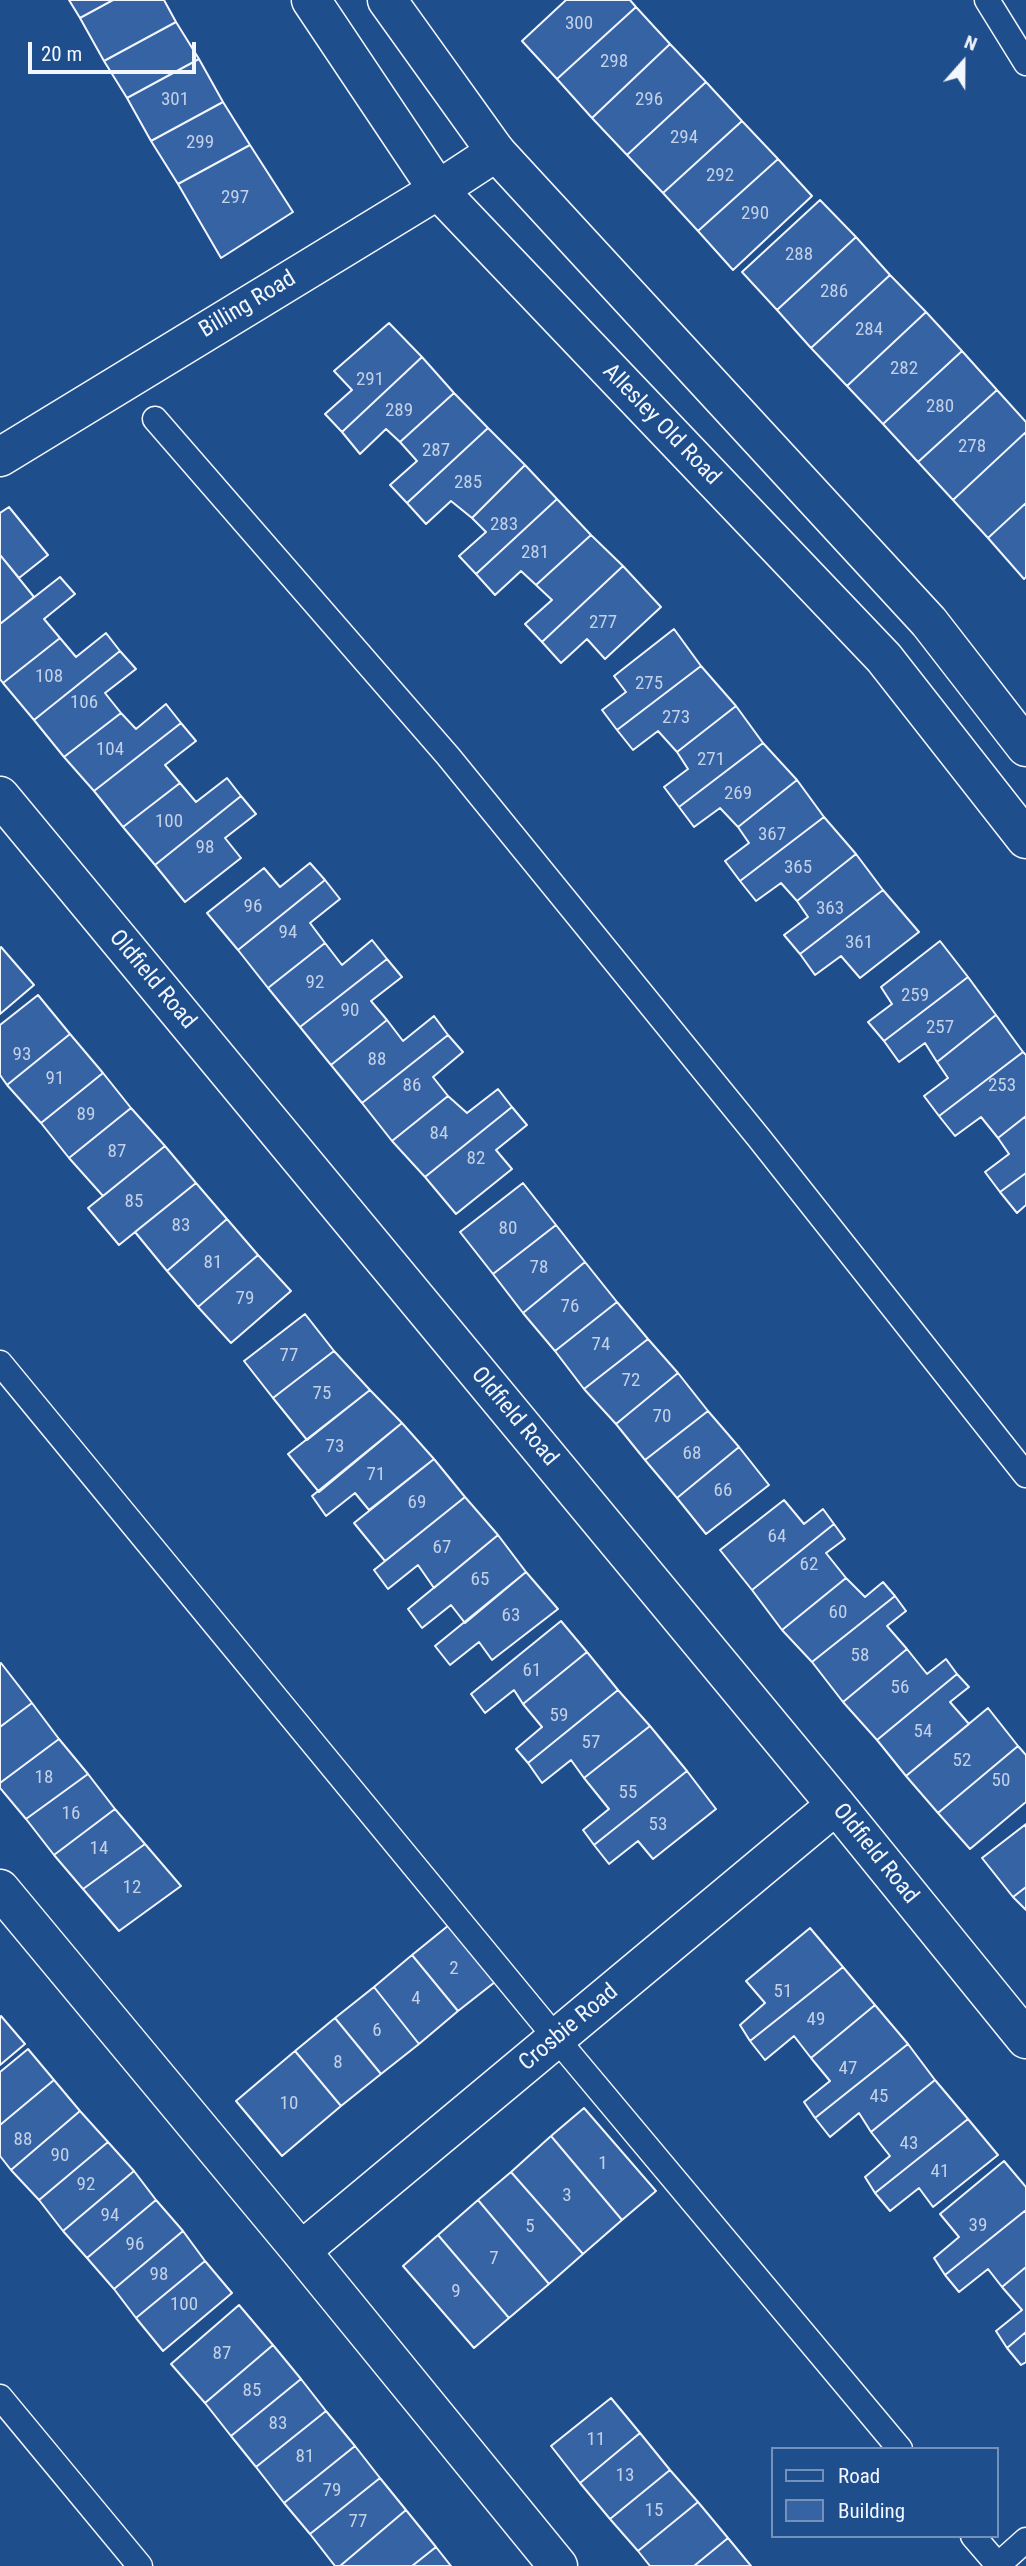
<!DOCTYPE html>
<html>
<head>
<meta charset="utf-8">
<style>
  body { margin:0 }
  #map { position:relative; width:1026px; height:2566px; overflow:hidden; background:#1f4e8c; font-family:"Roboto Condensed",sans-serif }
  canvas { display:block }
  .legend { position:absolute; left:771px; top:2447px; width:228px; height:91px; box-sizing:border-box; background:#1f4e8c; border:2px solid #7391ba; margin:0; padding:9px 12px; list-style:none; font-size:21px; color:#f2f6ff }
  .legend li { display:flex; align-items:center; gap:14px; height:35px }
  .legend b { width:35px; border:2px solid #7391ba }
  .north { position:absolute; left:928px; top:28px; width:70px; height:70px; -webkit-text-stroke:5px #1f4e8c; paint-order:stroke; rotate:21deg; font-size:19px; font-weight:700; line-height:28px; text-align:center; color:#f2f6ff }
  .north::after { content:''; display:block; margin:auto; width:24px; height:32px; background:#f2f6ff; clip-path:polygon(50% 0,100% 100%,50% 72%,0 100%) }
  .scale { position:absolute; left:28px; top:42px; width:168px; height:32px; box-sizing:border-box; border:4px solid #f2f6ff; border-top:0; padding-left:9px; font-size:21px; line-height:24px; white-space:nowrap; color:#f2f6ff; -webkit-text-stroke:5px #1f4e8c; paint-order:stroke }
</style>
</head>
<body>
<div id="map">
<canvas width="1026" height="2566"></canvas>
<ul class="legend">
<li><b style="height:9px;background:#1f4e8c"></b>Road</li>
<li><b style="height:19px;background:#3563a3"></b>Building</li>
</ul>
<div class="north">N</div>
<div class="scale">20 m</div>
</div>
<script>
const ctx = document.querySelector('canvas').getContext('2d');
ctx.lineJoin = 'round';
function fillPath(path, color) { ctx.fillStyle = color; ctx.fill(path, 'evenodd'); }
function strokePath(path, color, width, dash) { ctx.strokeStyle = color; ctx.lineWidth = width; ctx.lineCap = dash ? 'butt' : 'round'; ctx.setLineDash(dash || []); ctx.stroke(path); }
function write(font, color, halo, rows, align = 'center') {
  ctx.font = font + ' "Roboto Condensed",sans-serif'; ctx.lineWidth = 5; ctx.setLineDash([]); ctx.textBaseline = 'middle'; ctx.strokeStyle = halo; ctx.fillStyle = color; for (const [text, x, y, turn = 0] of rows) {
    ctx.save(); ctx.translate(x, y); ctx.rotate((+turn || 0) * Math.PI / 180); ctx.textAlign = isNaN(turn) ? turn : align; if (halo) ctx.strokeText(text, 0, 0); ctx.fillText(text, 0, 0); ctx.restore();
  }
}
const building = new Path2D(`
  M69,0H113L80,18Z
  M113,0H164L176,22L104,61L80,18Z
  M566,0H630L636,7L557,79L522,41Z
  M636,7L670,44L592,118L557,79Z
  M176,22L199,59L127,98L104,61Z
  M670,44L706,82L627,155L592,118Z
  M199,59L223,102L151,141L127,98Z
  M706,82L742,121L663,193L627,155Z
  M223,102L250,145L178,184L151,141Z
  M742,121L778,159L698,231L663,193Z
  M250,145L293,212L221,258L178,184Z
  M778,159L812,196L733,270L698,231Z
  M820,200L856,237L777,310L742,272Z
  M856,237L890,275L811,348L777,310Z
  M890,275L926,312L847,386L811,348Z
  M926,312L962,351L883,424L847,386Z
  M389,323L422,357L342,432L325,414L352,390L334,371Z
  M962,351L997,390L918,462L883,424Z
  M422,357L454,393L400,442L386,429L360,454L342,432Z
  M997,390L1026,422V432L953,500L918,462Z
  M454,393L488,428L407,503L390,485L417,461L400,442Z
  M488,428L525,465L472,518L451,501L426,524L407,503Z
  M1026,432V503L988,538L953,500Z
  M525,465L557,499L476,574L459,556L486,532L472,518Z
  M557,499L591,535L536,585L521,571L495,595L476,574Z
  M1026,503V577L1024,579L988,538Z
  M9,507L48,555L19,578L0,555V513Z
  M591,535L623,566L542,642L525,624L552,600L536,585Z
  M0,555L34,597L0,624Z
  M623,566L661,607L605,659L587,639L561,663L542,642Z
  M60,577L75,594L44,619L60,638L3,683L0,679V624Z
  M674,629L701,666L617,730L602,710L626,692L614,676Z
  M106,633L120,651L34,720L3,683L60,638L76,657Z
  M120,651L136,669L105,693L121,713L64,757L34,720Z
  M701,666L736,706L677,752L658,731L633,750L617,730Z
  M166,704L181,723L94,791L64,757L121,713L136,729Z
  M736,706L763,743L679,807L664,787L688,769L677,752Z
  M181,723L196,741L165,765L180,783L123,827L94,791Z
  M763,743L797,780L738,827L720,808L694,827L679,807Z
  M227,778L241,796L155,865L123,827L180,783L196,802Z
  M797,780L824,817L740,881L725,861L749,843L738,827Z
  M241,796L256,814L225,838L241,858L185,902L155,865Z
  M824,817L856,854L797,901L781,883L756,901L740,881Z
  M856,854L883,890L800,954L784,935L808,917L797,901Z
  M310,863L325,880L238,950L207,913L264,868L280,887Z
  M325,880L340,899L310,923L325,943L268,988L238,950Z
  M883,890L919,932L860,978L841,956L815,975L800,954Z
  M372,940L387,959L300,1027L268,988L325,943L342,965Z
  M940,941L968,977L884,1041L868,1022L892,1004L881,987Z
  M1,947L34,985L0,1014V948Z
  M387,959L402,977L371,1001L387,1020L331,1065L300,1027Z
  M968,977L996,1015L937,1062L925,1043L899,1062L884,1041Z
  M38,995L70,1034L7,1085L0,1075V1025Z
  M996,1015L1023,1052L939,1116L924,1096L948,1078L937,1062Z
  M434,1016L448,1035L362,1103L331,1065L387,1020L403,1041Z
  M70,1034L103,1073L41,1123L7,1085Z
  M448,1035L463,1052L433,1077L448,1096L392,1141L362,1103Z
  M1023,1052L1026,1055V1116L998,1138L981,1117L955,1136L939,1116Z
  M103,1073L131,1108L69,1158L41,1123Z
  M498,1089L512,1107L425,1177L392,1141L448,1096L467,1113Z
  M512,1107L527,1125L496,1150L512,1169L456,1214L425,1177Z
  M131,1108L165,1146L103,1196L69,1158Z
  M1026,1116V1173L1000,1192L985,1172L1009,1154L998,1138Z
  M165,1146L196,1183L119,1245L88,1208Z
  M1026,1173V1205L1017,1213L1000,1192Z
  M196,1183L227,1219L167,1271L135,1232Z
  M523,1183L556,1225L493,1274L460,1232Z
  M227,1219L258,1255L198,1307L167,1271Z
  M556,1225L585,1262L523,1313L493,1274Z
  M258,1255L291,1291L231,1343L198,1307Z
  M585,1262L617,1302L555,1351L523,1313Z
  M617,1302L648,1339L584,1389L555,1351Z
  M305,1314L334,1351L273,1398L244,1361Z
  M648,1339L678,1373L616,1424L584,1389Z
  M334,1351L370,1390L307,1440L273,1398Z
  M678,1373L708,1411L645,1460L616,1424Z
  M370,1390L402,1423L319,1492L288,1454Z
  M708,1411L739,1447L677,1498L645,1460Z
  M402,1423L434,1459L369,1510L355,1493L326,1516L312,1496Z
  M739,1447L769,1485L706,1534L677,1498Z
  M434,1459L465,1497L385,1561L354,1523Z
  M465,1497L498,1535L434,1588L418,1565L388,1589L374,1570Z
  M784,1500L804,1524L823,1509L834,1524L752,1590L720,1550Z
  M834,1524L845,1539L826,1553L846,1578L782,1630L752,1590Z
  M498,1535L526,1572L465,1623L451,1605L422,1628L408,1609Z
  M526,1572L558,1609L492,1660L479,1642L450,1665L435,1646Z
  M846,1578L865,1597L883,1582L895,1596L812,1662L782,1630Z
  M895,1596L906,1611L887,1626L907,1649L843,1702L812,1662Z
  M561,1621L587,1652L523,1704L514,1690L485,1713L471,1694Z
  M907,1649L927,1674L946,1659L957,1674L877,1740L843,1702Z
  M587,1652L618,1690L528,1763L516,1749L542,1727L523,1704Z
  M1,1663L32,1703L0,1727V1664Z
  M957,1674L969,1687L950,1702L969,1724L906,1776L877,1740Z
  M618,1690L650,1726L584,1778L571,1760L542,1783L528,1763Z
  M32,1703L59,1739L0,1783V1727Z
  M988,1708L1018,1746L938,1813L906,1776Z
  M650,1726L687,1771L594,1845L583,1830L609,1809L584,1778Z
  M59,1739L88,1774L26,1819L0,1788V1783Z
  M1018,1746L1026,1755V1802L970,1849L938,1813Z
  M687,1771L716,1809L653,1859L638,1841L609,1864L594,1845Z
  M88,1774L115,1809L54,1855L26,1819Z
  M115,1809L145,1844L83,1889L54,1855Z
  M1026,1824V1887L1013,1897L982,1858Z
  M145,1844L181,1886L119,1931L83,1889Z
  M1026,1887V1910L1013,1897Z
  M449,1925L495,1982L458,2011L412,1955Z
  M810,1928L843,1967L750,2041L740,2025L765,2003L746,1981Z
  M412,1955L458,2011L419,2044L374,1987Z
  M843,1967L875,2005L811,2058L794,2036L765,2060L750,2041Z
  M374,1987L419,2044L381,2074L335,2018Z
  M875,2005L908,2044L815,2118L804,2102L830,2081L811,2058Z
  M1,2016L25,2044L0,2065V2017Z
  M335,2018L381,2074L341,2106L295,2051Z
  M908,2044L935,2080L871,2132L859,2113L830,2137L815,2118Z
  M28,2049L54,2080L0,2125V2072Z
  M295,2051L341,2106L282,2156L236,2101Z
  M54,2080L80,2111L11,2170L0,2156V2125Z
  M935,2080L968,2119L875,2193L865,2177L890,2156L871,2132Z
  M584,2108L656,2191L622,2220L551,2136Z
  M80,2111L108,2142L39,2200L11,2170Z
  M968,2119L998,2155L933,2207L919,2188L890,2211L875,2193Z
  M551,2136L622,2220L583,2254L511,2172Z
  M108,2142L134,2171L63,2231L39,2200Z
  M1004,2161L1026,2187V2210L945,2275L934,2258L959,2237L940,2214Z
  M134,2171L156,2200L87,2258L63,2231Z
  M511,2172L583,2254L549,2284L478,2200Z
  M156,2200L183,2231L114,2289L87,2258Z
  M478,2200L549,2284L509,2318L438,2235Z
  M1026,2210V2267L1002,2287L988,2269L959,2292L945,2275Z
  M183,2231L205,2261L136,2318L114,2289Z
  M438,2235L509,2318L474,2348L403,2266Z
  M205,2261L232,2293L163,2351L136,2318Z
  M1026,2267V2332L1007,2348L996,2331L1022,2310L1002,2287Z
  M239,2305L273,2345L205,2403L171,2364Z
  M1026,2332V2362L1021,2365L1007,2348Z
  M273,2345L301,2379L231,2436L205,2403Z
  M301,2379L326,2411L256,2467L231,2436Z
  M611,2398L640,2433L580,2483L551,2446Z
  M326,2411L355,2446L284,2503L256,2467Z
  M640,2433L670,2470L610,2519L580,2483Z
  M355,2446L380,2478L310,2534L284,2503Z
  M670,2470L698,2502L638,2551L610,2519Z
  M380,2478L406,2510L340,2566H335L310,2534Z
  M698,2502L728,2538L694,2566H650L638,2551Z
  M406,2510L436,2547L412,2566H340Z
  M728,2538L751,2566H694Z
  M436,2547L451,2566H412Z`);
fillPath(building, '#3563a3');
strokePath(building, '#f2f6ff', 2);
const service = new Path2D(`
  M987,0L1026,63
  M155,419L448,756L759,1138L1026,1475
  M0,1363L556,2038L900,2449
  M0,2397L140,2566
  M973,2536L998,2565L1026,2540`);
const minor = new Path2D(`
  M0,457L438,190L496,152
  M0,796L836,1805L1026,2039
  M0,1889L301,2251L558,2566
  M301,2251L836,1805`);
const secondary = new Path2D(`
  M311,0L438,190L884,658L1026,839
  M387,0L496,152L929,622L1026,747`);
strokePath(service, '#f2f6ff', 27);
strokePath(minor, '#f2f6ff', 41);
strokePath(secondary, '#f2f6ff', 41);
strokePath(service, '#1f4e8c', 24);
strokePath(minor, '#1f4e8c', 38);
strokePath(secondary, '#1f4e8c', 38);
write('19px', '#c3d1e8', null, [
  ["300",579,24],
  ["298",614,62],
  ["301",175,100],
  ["296",649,100],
  ["294",684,138],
  ["299",200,143],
  ["292",720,176],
  ["297",235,198],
  ["290",755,214],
  ["288",799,255],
  ["286",834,292],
  ["284",869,330],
  ["282",904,369],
  ["291",370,380],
  ["280",940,407],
  ["289",399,411],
  ["278",972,447],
  ["287",436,451],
  ["285",468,483],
  ["283",504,525],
  ["281",535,553],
  ["277",603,623],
  ["108",49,677],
  ["275",649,684],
  ["106",84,703],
  ["273",676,718],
  ["104",110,750],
  ["271",711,760],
  ["269",738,794],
  ["100",169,822],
  ["367",772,835],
  ["98",205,848],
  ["365",798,868],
  ["96",253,907],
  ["363",830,909],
  ["94",288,933],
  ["361",859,943],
  ["92",315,983],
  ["259",915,996],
  ["90",350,1011],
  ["257",940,1028],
  ["93",22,1055],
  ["88",377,1060],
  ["91",55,1079],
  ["86",412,1086],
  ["253",1002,1086],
  ["89",86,1115],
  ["84",439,1134],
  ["87",117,1152],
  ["82",476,1159],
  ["85",134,1202],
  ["83",181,1226],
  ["80",508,1229],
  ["81",213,1263],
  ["78",539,1268],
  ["79",245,1299],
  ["76",570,1307],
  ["74",601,1345],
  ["77",289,1356],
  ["72",631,1381],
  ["75",322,1394],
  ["70",662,1417],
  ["73",335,1447],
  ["68",692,1454],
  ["71",376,1475],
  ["66",723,1491],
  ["69",417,1503],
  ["64",777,1537],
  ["67",442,1548],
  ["62",809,1565],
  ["65",480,1580],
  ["60",838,1613],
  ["63",511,1616],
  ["58",860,1656],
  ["61",532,1671],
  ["56",900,1688],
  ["59",559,1716],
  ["54",923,1732],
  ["57",591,1743],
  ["52",962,1761],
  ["18",44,1778],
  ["50",1001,1781],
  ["55",628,1793],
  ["16",71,1814],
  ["53",658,1825],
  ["14",99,1849],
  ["12",132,1888],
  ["2",454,1969],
  ["51",783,1992],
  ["4",416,1999],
  ["49",816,2020],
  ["6",377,2031],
  ["8",338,2063],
  ["47",848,2069],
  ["45",879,2097],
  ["10",289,2104],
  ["88",23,2140],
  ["43",909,2144],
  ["90",60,2156],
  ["1",603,2164],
  ["41",940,2172],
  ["92",86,2185],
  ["3",567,2196],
  ["94",110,2216],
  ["39",978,2226],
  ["5",530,2227],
  ["96",135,2245],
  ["7",494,2259],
  ["98",159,2275],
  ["9",456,2292],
  ["100",184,2305],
  ["87",222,2354],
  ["85",252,2391],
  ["83",278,2424],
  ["11",596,2440],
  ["81",305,2457],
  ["13",625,2476],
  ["79",332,2491],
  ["15",654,2511],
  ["77",358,2522]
]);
write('23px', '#f2f6ff', '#1f4e8c', [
  ["Billing Road",248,305,-31],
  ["Allesley Old Road",661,425,46],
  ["Oldfield Road",152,980,50],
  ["Oldfield Road",514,1417,50],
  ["Oldfield Road",875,1854,51],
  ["Crosbie Road",569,2028,-40]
]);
</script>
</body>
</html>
